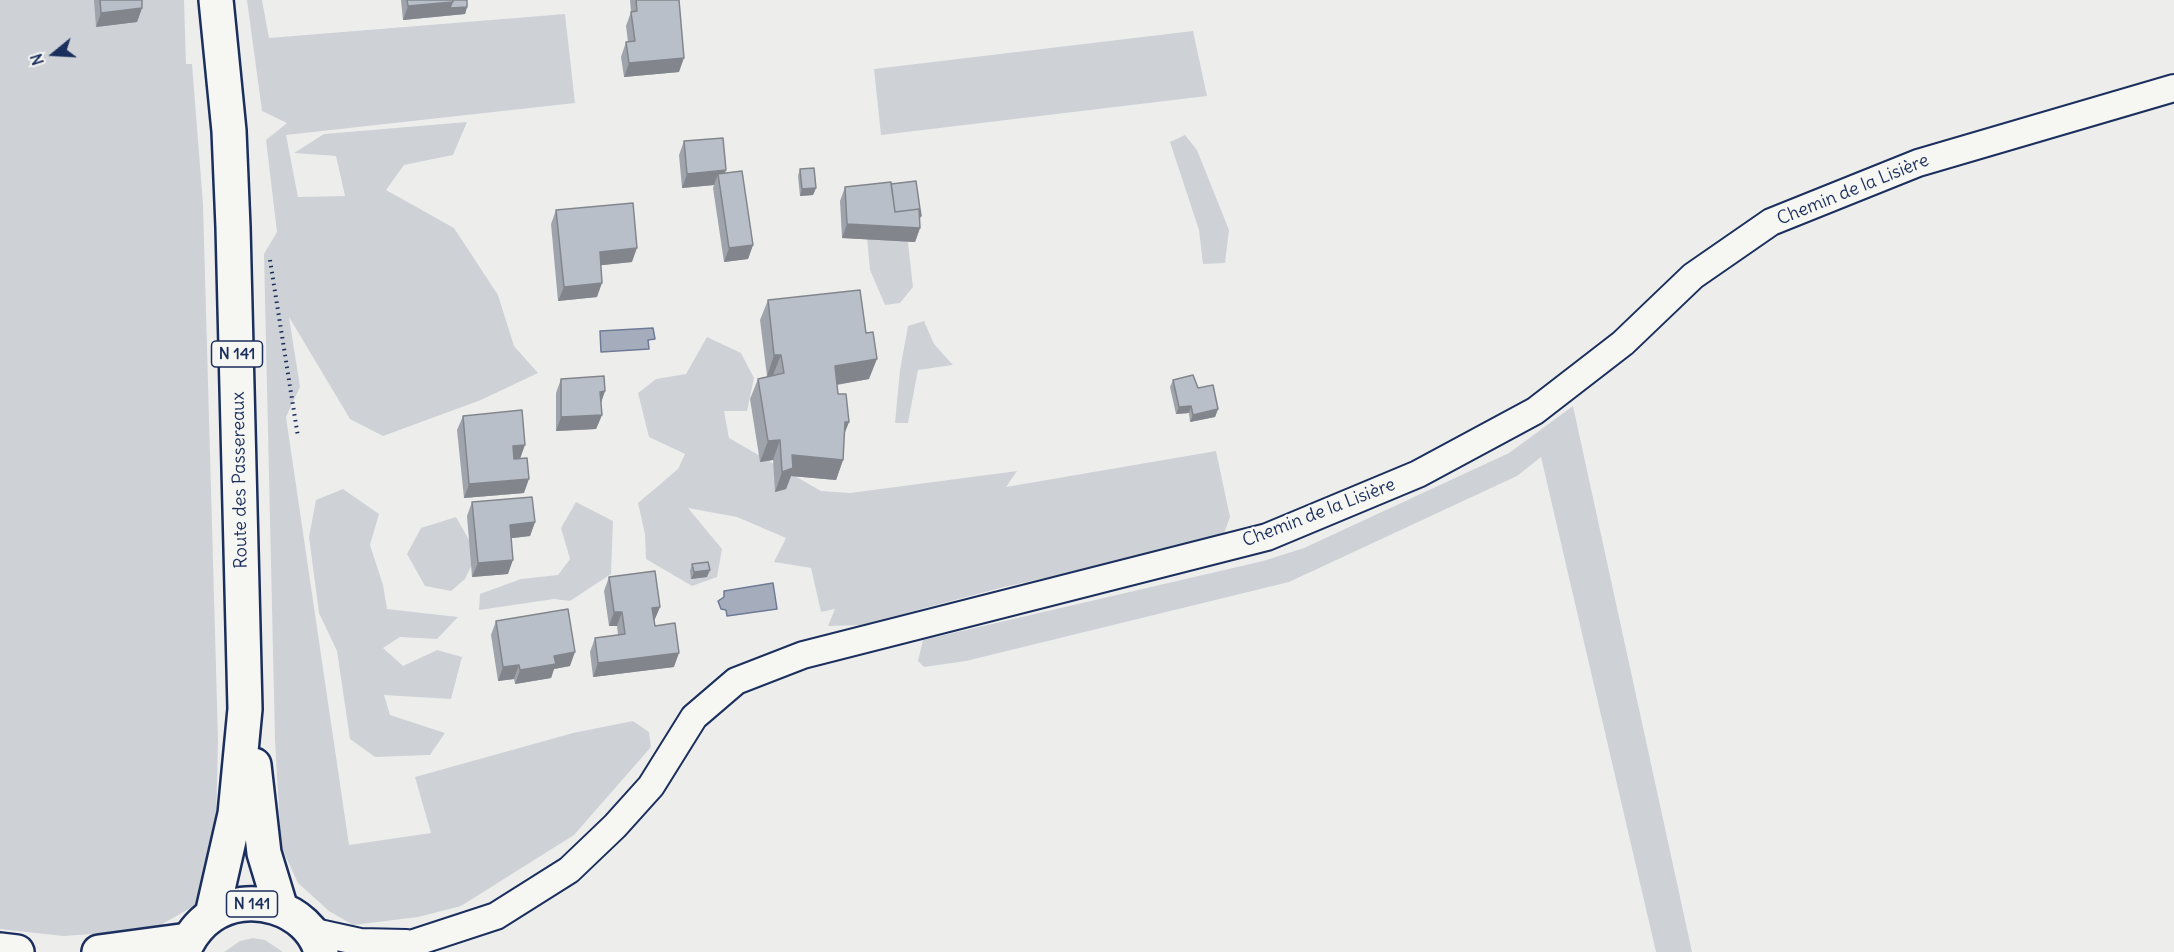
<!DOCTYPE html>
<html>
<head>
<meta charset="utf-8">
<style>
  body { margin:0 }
  #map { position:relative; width:2174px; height:952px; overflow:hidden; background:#edeeec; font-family:Delius,sans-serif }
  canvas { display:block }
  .north { position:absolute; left:24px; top:24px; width:60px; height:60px; -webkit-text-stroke:4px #f6f6f2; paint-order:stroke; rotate:252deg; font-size:16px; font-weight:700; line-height:24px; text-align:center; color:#1b2f5e }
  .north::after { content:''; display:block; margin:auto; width:21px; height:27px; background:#1b2f5e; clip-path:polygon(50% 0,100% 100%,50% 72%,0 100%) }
</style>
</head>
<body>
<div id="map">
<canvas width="2174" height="952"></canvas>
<div class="north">N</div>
</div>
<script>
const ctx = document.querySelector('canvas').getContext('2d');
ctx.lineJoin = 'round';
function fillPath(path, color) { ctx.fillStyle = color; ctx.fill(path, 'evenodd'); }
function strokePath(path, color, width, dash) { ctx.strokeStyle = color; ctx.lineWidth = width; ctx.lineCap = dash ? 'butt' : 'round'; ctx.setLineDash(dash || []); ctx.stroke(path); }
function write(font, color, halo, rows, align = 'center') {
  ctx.font = font + ' Delius,sans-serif'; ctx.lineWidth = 5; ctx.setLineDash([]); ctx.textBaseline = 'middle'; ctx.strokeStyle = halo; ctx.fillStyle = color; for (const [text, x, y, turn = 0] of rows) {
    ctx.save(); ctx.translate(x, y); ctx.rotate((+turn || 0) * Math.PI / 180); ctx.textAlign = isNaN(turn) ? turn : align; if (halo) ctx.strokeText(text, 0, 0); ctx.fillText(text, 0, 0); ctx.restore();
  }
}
fillPath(new Path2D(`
  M0,0H184L186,64H192L203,204L218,739L216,826L201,902L152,930L63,936L0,929Z
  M247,0H262L269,38L565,14L575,103L286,135L298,197L345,196L336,156L294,153L324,134L467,122L453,155L404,165L386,190L454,228L498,295L514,346L538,373L481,400L383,436L350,419L289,317L300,387L286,417L349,845L431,833L415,777L573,733L633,721L649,732L651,747L574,835L461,906L418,917L353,925L329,911L298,883L281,846L275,741L264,254L277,232L266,140L287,123L262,111Z
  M1193,31L1207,96L881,135L874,69Z
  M1185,135L1197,150L1229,230L1225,263L1203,264L1199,230L1170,142Z
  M905,216L913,287L900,303L885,305L870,270L865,217Z
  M924,321L934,344L953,365L918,370L908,423H895L900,370L908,326Z
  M707,337L741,353L754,378L747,411H724L729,438L821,491L850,493L1017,471L1006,487L1216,451L1230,517L1222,539L1004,587L861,625L828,626L835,609L821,612L811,568L774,562L786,538L737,517L688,508L722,549L717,577L692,586L646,559L645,534L638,503L678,469L685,454L649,437L638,393L656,379L686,374Z
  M1573,406L1692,952H1656L1541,457L1517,476L1289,582L966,661L924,667L918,661L923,640L1263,561L1304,548L1509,453Z
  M343,489L379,514L370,545L383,585L387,609L458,617L437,639L400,637L383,648L403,666L437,650L462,657L451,699L384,695L390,715L445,733L430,755L375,757L350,739L337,651L319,613L309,537L316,500Z
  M576,502L613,521L611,574L570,601L554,599L479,610L480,594L521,579L558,575L570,559L561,528Z
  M456,517L477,554L465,579L451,591L425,586L407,554L421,528Z
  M253,938L265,940L283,952H224L240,941Z`), '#ced2d7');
const water = new Path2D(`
  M653,328L655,339L648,340L649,349L601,352L600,331Z
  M773,583L777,609L727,616L726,610L721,609L718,601L724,597V591Z`);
fillPath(water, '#a5acbc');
strokePath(water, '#6e7a96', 1.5);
const minor = new Path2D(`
  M310,931L360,942L406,943
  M386,952L496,916L569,870L615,826L651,786L694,717L736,681L803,655L1267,537L1418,474L1535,411L1623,343L1693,276L1771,222L1918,163L2174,88`);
const secondary = new Path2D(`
  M0,950L17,952
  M99,952L188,940`);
const primary = new Path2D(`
  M254,765L264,853L281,909
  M212,915L235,814L245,709L233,227L229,131L216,0
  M183,952C189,938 198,925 211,916C247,890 309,907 321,952`);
strokePath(minor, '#1b2f5e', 30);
strokePath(secondary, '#1b2f5e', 38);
strokePath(primary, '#1b2f5e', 38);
strokePath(new Path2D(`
  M270,260L298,437`), '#1b2f5e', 4, [1.5, 4.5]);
strokePath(minor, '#f6f6f2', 26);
strokePath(secondary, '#f6f6f2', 33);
strokePath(primary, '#f6f6f2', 33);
fillPath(new Path2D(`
  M94,0H142V8L137,22L96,27Z
  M401,0H467V7L465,14L403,20Z
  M630,0H679V72L624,77L621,57L626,42H628L626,26L631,12Z
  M684,141L726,170L725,173L753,245L748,259L724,262L713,188L714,185L682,188L679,155Z
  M800,169L816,188L813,195L800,196L798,176Z
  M891,184L920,219V228L915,242L842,238L840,201L845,187Z
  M556,210L632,262L601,265L597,297L558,301L551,224Z
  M768,300L869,379L837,385L838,394L849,422L844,434L843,460L836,480L791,476L786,489L775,492L773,460L760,462L750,399L758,379L773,376H767L760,320Z
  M561,379L605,391L601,403L602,415L596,429L556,431V393Z
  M1173,380L1198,388L1218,409L1215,417L1190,422L1189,413L1176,414L1170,387Z
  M463,416L520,459L524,493L464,498L457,430Z
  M472,502L535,522L530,536L511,538L508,574L472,577L467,516Z
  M692,564L707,577L691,579L690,571Z
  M609,577L660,607L654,621L655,626L674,667L593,677L590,652L595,638L618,635L617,626H609L604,591Z
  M496,621L570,666L554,669L551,678L515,684L514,679L498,681L491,635Z`), '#9fa4ac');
fillPath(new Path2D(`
  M453,2L467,7L465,14L403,20L408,6Z
  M142,8L137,22L96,27L101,13Z
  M684,58L679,72L624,77L629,63Z
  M726,170L721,184L718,174L714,185L682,188L687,174Z
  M816,188L813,195L800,196L802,189Z
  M921,216L918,223L920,228L915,242L842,238L847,224Z
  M753,245L748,259L724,262L729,248Z
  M637,248L632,262L594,266L600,252Z
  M602,283L597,297L558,301L564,287Z
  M774,355H781L773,375L767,376Z
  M877,359L869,379L828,386L835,366Z
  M605,391L600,405V392Z
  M1191,406L1189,413L1176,414L1179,407Z
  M1218,409L1215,417L1190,422L1193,415Z
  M602,415L596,429L556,431L561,417Z
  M845,422H849L841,442Z
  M780,440L773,460L760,462L768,441Z
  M525,445L520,459L508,460L513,446Z
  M792,455L843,460L836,480L791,476L786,489L775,492L782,472Z
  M529,479L524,493L464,498L469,484Z
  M535,522L530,536L505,539L510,525Z
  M513,560L508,574L472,577L478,563Z
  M710,570L707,577L691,579L694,572Z
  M660,607L654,621L652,608Z
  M614,612H622L617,626H609Z
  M575,652L570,666L554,669L551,678L515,684L520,670L554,656Z
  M679,653L674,667L593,677L598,663Z
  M519,665L514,679L498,681L503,667Z`), '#82868c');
const building = new Path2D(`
  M100,0H142V8L101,13Z
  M407,0H453V2L408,6Z
  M453,0H467V7L450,8Z
  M636,0H679L684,58L629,63L626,42L635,41L631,12L637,11Z
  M723,138L726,170L687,174L684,141Z
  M814,168L816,188L802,189L800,169Z
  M742,171L753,245L729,248L718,174Z
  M916,181L921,216H920L919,209L895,212L891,184Z
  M891,182L895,212L919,209L920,228L847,224L845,187Z
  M633,203L637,248L600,252L602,283L564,287L556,210Z
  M860,290L866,333L873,332L877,359L835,366L838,394H846L849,422H845L843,460L792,455L793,468L782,472L780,440L768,441L758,379L784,373L781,355H774L768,300Z
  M1193,375L1198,388L1213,385L1218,409L1193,415L1191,406L1179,407L1173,380Z
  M604,376L605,391L600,392L602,415L561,417V379Z
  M522,410L525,445L513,446L514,459L527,458L529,479L469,484L463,416Z
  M532,497L535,522L510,525L513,560L478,563L472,502Z
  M708,562L710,570L694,572L692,564Z
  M655,571L660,607L652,608L655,626L675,623L679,653L598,663L595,638L625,634L622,612H614L609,577Z
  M568,609L575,652L554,656L556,664L520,670L519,665L503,667L496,621Z`);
fillPath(building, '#b9bfc8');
strokePath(building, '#82868c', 1.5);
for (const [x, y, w] of [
  [237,354,51],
  [252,904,51]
]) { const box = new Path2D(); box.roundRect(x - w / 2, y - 13, w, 26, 4.5); ctx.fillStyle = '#f6f6f2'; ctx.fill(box); strokePath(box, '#1b2f5e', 1.5); }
write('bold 16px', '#1b2f5e', null, [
  ["N 141",237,354],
  ["N 141",252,904]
]);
write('18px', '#1b2f5e', '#f6f6f2', [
  ["Chemin de la Lisière",1853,190,-22],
  ["Route des Passereaux",240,480,-91],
  ["Chemin de la Lisière",1319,513,-21]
]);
</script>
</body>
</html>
